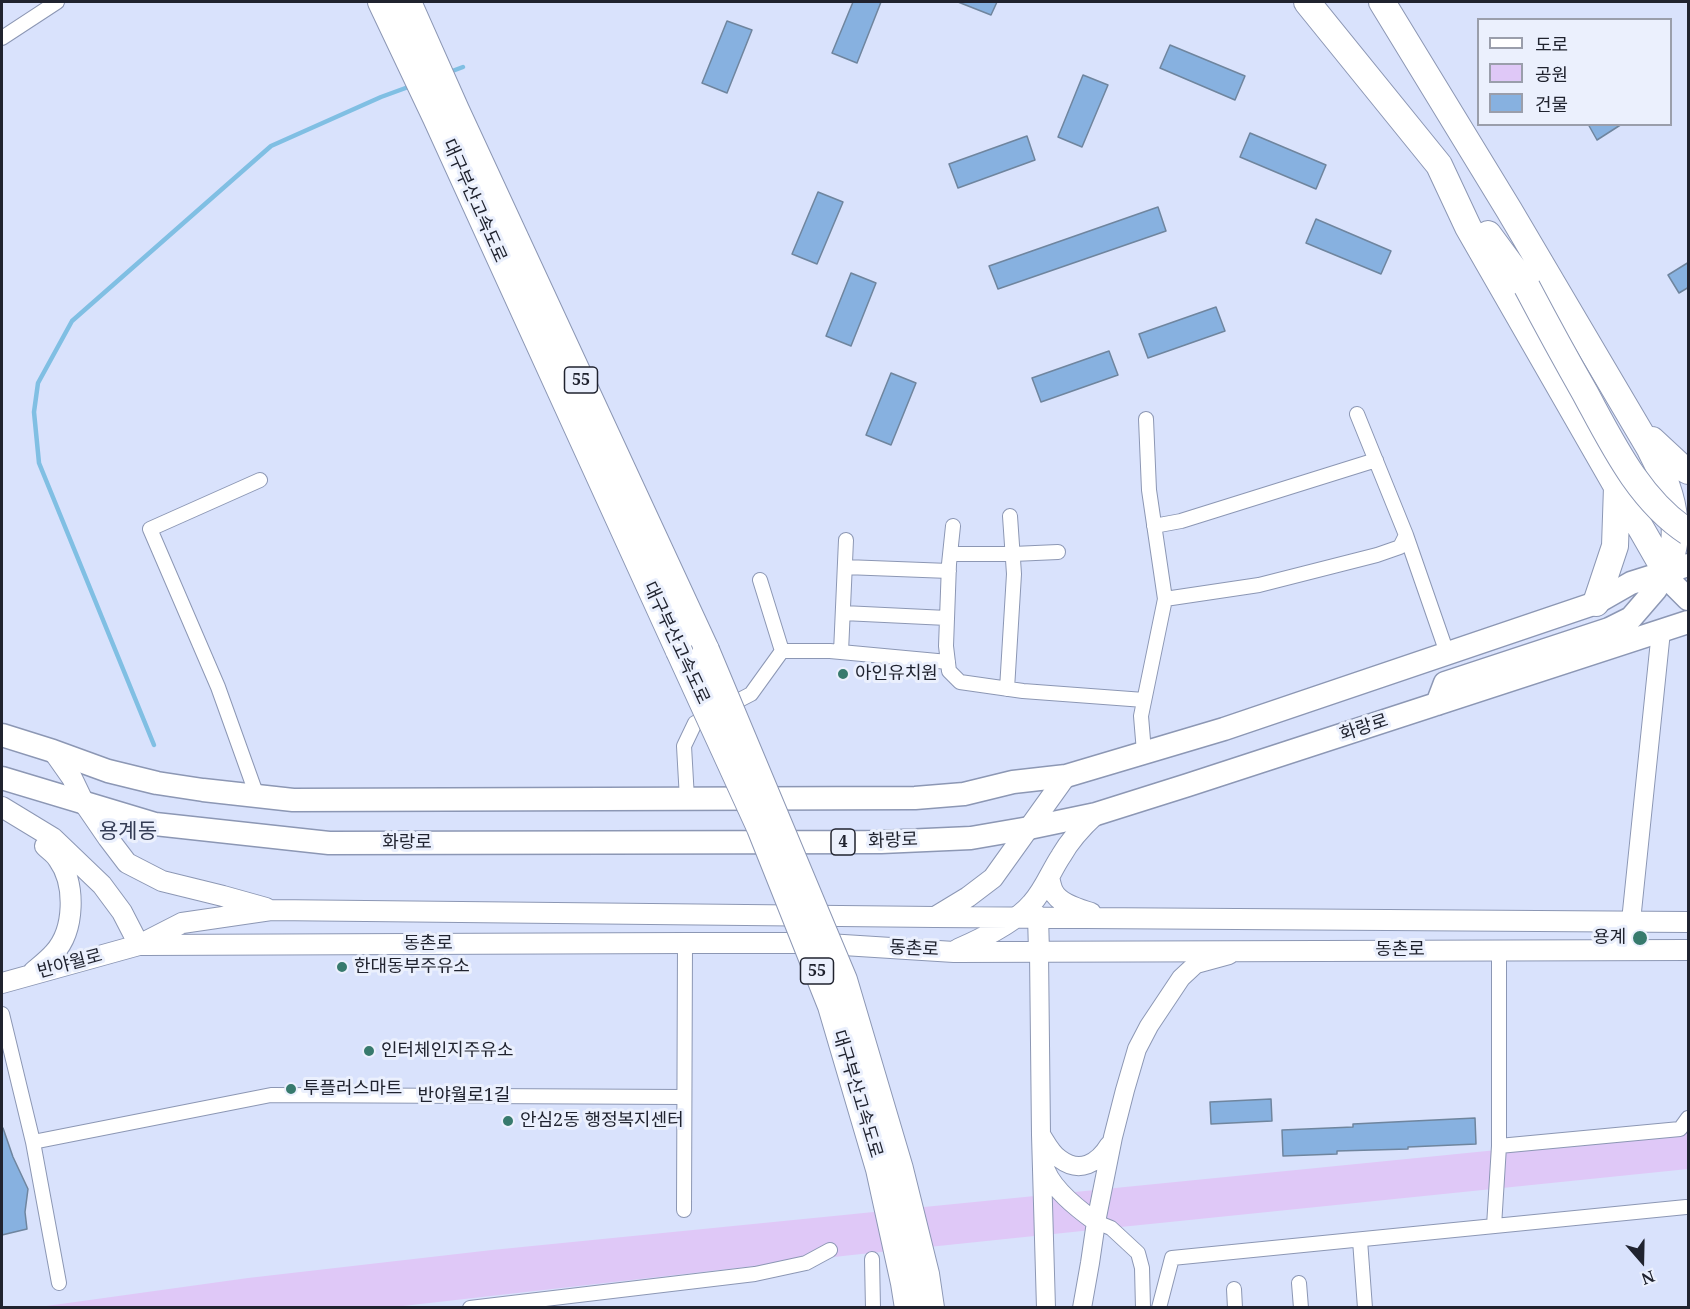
<!DOCTYPE html>
<html>
<head>
<meta charset="utf-8">
<style>
  body { margin:0 }
  #map { position:relative; width:1690px; height:1309px; overflow:hidden; background:#d9e2fc; font-family:"Noto Serif","Noto Sans KR",serif }
  canvas { display:block }
  .frame { position:absolute; inset:0; border:3px solid #20232f; pointer-events:none }
  .legend { position:absolute; left:1477px; top:18px; width:195px; height:108px; box-sizing:border-box; background:#ebf0fd; border:2px solid #9a9eab; margin:0; padding:8px 10px; list-style:none; font-size:18px; color:#20232f }
  .legend li { display:flex; align-items:center; gap:12px; height:30px }
  .legend b { width:30px; border:2px solid #9a9eab }
  .north { position:absolute; left:1612px; top:1231px; width:60px; height:60px; -webkit-text-stroke:4px #ebf0fd; paint-order:stroke; rotate:160deg; font-size:16px; font-weight:700; line-height:24px; text-align:center; color:#20232f }
  .north::after { content:''; display:block; margin:auto; width:21px; height:27px; background:#20232f; clip-path:polygon(50% 0,100% 100%,50% 72%,0 100%) }
</style>
</head>
<body>
<div id="map">
<canvas width="1690" height="1309"></canvas>
<div class="frame"></div>
<ul class="legend">
<li><b style="height:8px;background:#fff"></b>도로</li>
<li><b style="height:16px;background:#dfc8f7"></b>공원</li>
<li><b style="height:16px;background:#87b1e0"></b>건물</li>
</ul>
<div class="north">N</div>
</div>
<script>
const ctx = document.querySelector('canvas').getContext('2d');
ctx.lineJoin = 'round';
function fillPath(path, color) { ctx.fillStyle = color; ctx.fill(path, 'evenodd'); }
function strokePath(path, color, width, dash) { ctx.strokeStyle = color; ctx.lineWidth = width; ctx.lineCap = dash ? 'butt' : 'round'; ctx.setLineDash(dash || []); ctx.stroke(path); }
function write(font, color, halo, rows, align = 'center') {
  ctx.font = font + ' "Noto Serif","Noto Sans KR",serif'; ctx.lineWidth = 6; ctx.setLineDash([]); ctx.textBaseline = 'middle'; ctx.strokeStyle = halo; ctx.fillStyle = color; for (const [text, x, y, turn = 0] of rows) {
    ctx.save(); ctx.translate(x, y); ctx.rotate((+turn || 0) * Math.PI / 180); ctx.textAlign = isNaN(turn) ? turn : align; if (halo) ctx.strokeText(text, 0, 0); ctx.fillText(text, 0, 0); ctx.restore();
  }
}
fillPath(new Path2D(`
  M1688,1131V1169L1111,1228L852,1255L394,1307L32,1308L248,1278L492,1250Z`), '#dfc8f7');
strokePath(new Path2D(`
  M447,73L463,67
  M154,745L39,463L34,412L38,383L72,321L271,146L381,97L411,86`), '#80bfe3', 4.5);
const building = new Path2D(`
  M853,2H881L857,63L832,53Z
  M958,2H997L991,15Z
  M727,21L752,30L727,93L702,83Z
  M1170,45L1245,76L1235,100L1160,68Z
  M1083,75L1108,85L1082,147L1058,137Z
  M1588,124H1622L1597,140Z
  M1250,133L1326,165L1316,189L1240,157Z
  M1027,136L1035,160L958,188L949,164Z
  M818,192L843,202L817,264L792,254Z
  M1158,207L1166,231L998,289L989,266Z
  M1316,219L1391,251L1381,274L1306,243Z
  M1689,262V287L1679,293L1668,275Z
  M851,273L876,283L851,346L826,336Z
  M1216,307L1225,331L1148,358L1139,334Z
  M1109,351L1118,375L1041,402L1032,378Z
  M891,373L916,383L891,445L866,435Z
  M1271,1099L1272,1121L1211,1124L1210,1102Z
  M1475,1118L1476,1144L1408,1147V1149L1337,1151V1154L1283,1156L1282,1130L1353,1127V1124Z
  M2,1128H3L13,1157L28,1189L25,1212L27,1229L2,1235Z`);
fillPath(building, '#87b1e0');
strokePath(building, '#6f859e', 1.5);
const minor = new Path2D(`
  M2,38L57,2
  M953,526L949,564L946,646L949,671L960,682L1023,691L1144,700
  M1154,526L1181,521L1376,460
  M1406,535L1447,653
  M950,554H1013L1058,552
  M845,567L949,571
  M760,580L782,651
  M1165,599L1259,585L1377,555L1400,547L1406,535L1357,414
  M843,613L947,618
  M841,652L846,540
  M1007,689L1014,574L1010,516
  M1144,752L1141,716L1165,599L1149,490L1146,419
  M257,796L218,687L150,529L260,480
  M687,799L684,746L695,723L751,694L782,651H830L948,662
  M2,1014L33,1142L59,1283
  M33,1142L271,1095L684,1097
  M1499,1146L1680,1129L1688,1118
  M684,1210L685,943
  M1096,1222L1111,1228L1138,1253L1142,1268L1143,1308
  M1494,1226L1499,1146V950
  M1360,1240L1365,1308
  M872,1259L873,1308
  M1299,1283L1301,1308
  M1234,1289L1235,1308
  M470,1308L755,1274L806,1263L830,1250
  M1159,1308L1172,1258L1686,1207`);
const tertiary = new Path2D(`
  M1631,950V921L1661,631
  M1039,952L1041,1135L1046,1308
  M1042,1136C1047,1144 1052,1154 1060,1159C1080,1174 1098,1163 1109,1145
  M1044,1164C1049,1187 1078,1209 1096,1222
  M1082,1308L1090,1263L1096,1222L1113,1137L1125,1090L1137,1049L1149,1026L1181,978L1196,964L1229,955`);
const secondary = new Path2D(`
  M53,751L72,778L84,803L108,838L127,863L162,881L223,896L266,908
  M2,807L53,838L102,885L122,912L139,945
  M1049,877C1050,881 1051,887 1053,891C1059,904 1079,909 1091,913
  M1038,916L1039,952
  M935,917L968,897L993,878L1066,776
  M142,945L685,943H812L954,952L1688,950
  M958,949C981,939 1016,922 1032,903C1044,890 1051,871 1061,856C1070,840 1083,826 1096,814
  M33,972C40,966 48,960 54,953C75,930 76,884 58,859C55,854 49,850 45,846
  M2,983L139,945L182,923L271,910L935,917L1688,922`);
const primary = new Path2D(`
  M1666,572L1675,586L1688,599
  M1437,704L1445,683L1609,629L1631,618L1656,589L1666,572
  M2,735L53,751L108,771L157,783L203,790L293,800L915,798L964,794L1013,782L1066,776L1224,729L1596,603L1631,583L1688,565
  M2,778L155,824L329,843L881,842L971,838L1029,828L1096,814L1188,785L1688,622`);
const motorway = new Path2D(`
  M381,2L436,118L679,651
  M408,2L456,110L706,650
  M1307,2L1439,165L1468,227L1666,572
  M1382,2L1509,210L1650,449C1666,480 1678,508 1674,544C1673,553 1669,563 1666,572
  M1488,234L1527,287
  M1652,440L1680,466L1688,471
  M1596,603L1615,546L1617,487`);
strokePath(minor, '#8c97b4', 16);
strokePath(tertiary, '#8c97b4', 20);
strokePath(secondary, '#8c97b4', 22);
strokePath(primary, '#8c97b4', 25);
strokePath(motorway, '#8c97b4', 28);
strokePath(minor, '#fff', 14);
strokePath(tertiary, '#fff', 18);
strokePath(secondary, '#fff', 20);
strokePath(primary, '#fff', 22);
strokePath(motorway, '#fff', 26);
const motorwayBridge = new Path2D(`
  M1527,287C1546,323 1565,358 1585,393C1612,443 1639,500 1688,532
  M706,650L844,980L900,1169L926,1274L931,1308
  M679,651L760,828L831,1006L879,1169L904,1283L908,1308`);
strokePath(motorwayBridge, '#8c97b4', 28, []);
strokePath(motorwayBridge, '#fff', 26);
for (const [x, y, r, color] of [
  [843,674,6,"#377a6d"],
  [1640,938,8,"#377a6d"],
  [342,967,6,"#377a6d"],
  [369,1051,6,"#377a6d"],
  [291,1089,6,"#377a6d"],
  [508,1121,6,"#377a6d"]
]) { const dot = new Path2D(); dot.arc(x, y, r, 0, 2 * Math.PI); ctx.fillStyle = color; ctx.fill(dot); strokePath(dot, '#ebf0fd', 2); }
for (const [x, y, w] of [
  [581,380,33],
  [843,842,24],
  [817,971,33]
]) { const box = new Path2D(); box.roundRect(x - w / 2, y - 13, w, 26, 4.5); ctx.fillStyle = '#ebf0fd'; ctx.fill(box); strokePath(box, '#20232f', 1.5); }
write('bold 16px', '#20232f', null, [
  ["55",581,380],
  ["4",843,842],
  ["55",817,971]
]);
write('18px', '#20232f', '#ebf0fd', [
  ["대구부산고속도로",474,201,66],
  ["대구부산고속도로",676,643,65],
  ["화랑로",1364,728,-18],
  ["화랑로",893,841,-2],
  ["화랑로",407,843],
  ["동촌로",428,944],
  ["동촌로",914,949,3],
  ["동촌로",1400,950],
  ["반야월로",70,964,-15],
  ["대구부산고속도로",857,1094,73],
  ["반야월로1길",464,1096]
]);
write('18px', '#20232f', '#ebf0fd', [
  ["아인유치원",855,674],
  ["용계",1626,938,"right"],
  ["한대동부주유소",354,967],
  ["인터체인지주유소",381,1051],
  ["투플러스마트",303,1089],
  ["안심2동 행정복지센터",520,1121]
], 'left');
write('21px', '#343c55', '#ebf0fd', [
  ["용계동",128,832]
]);
</script>
</body>
</html>
